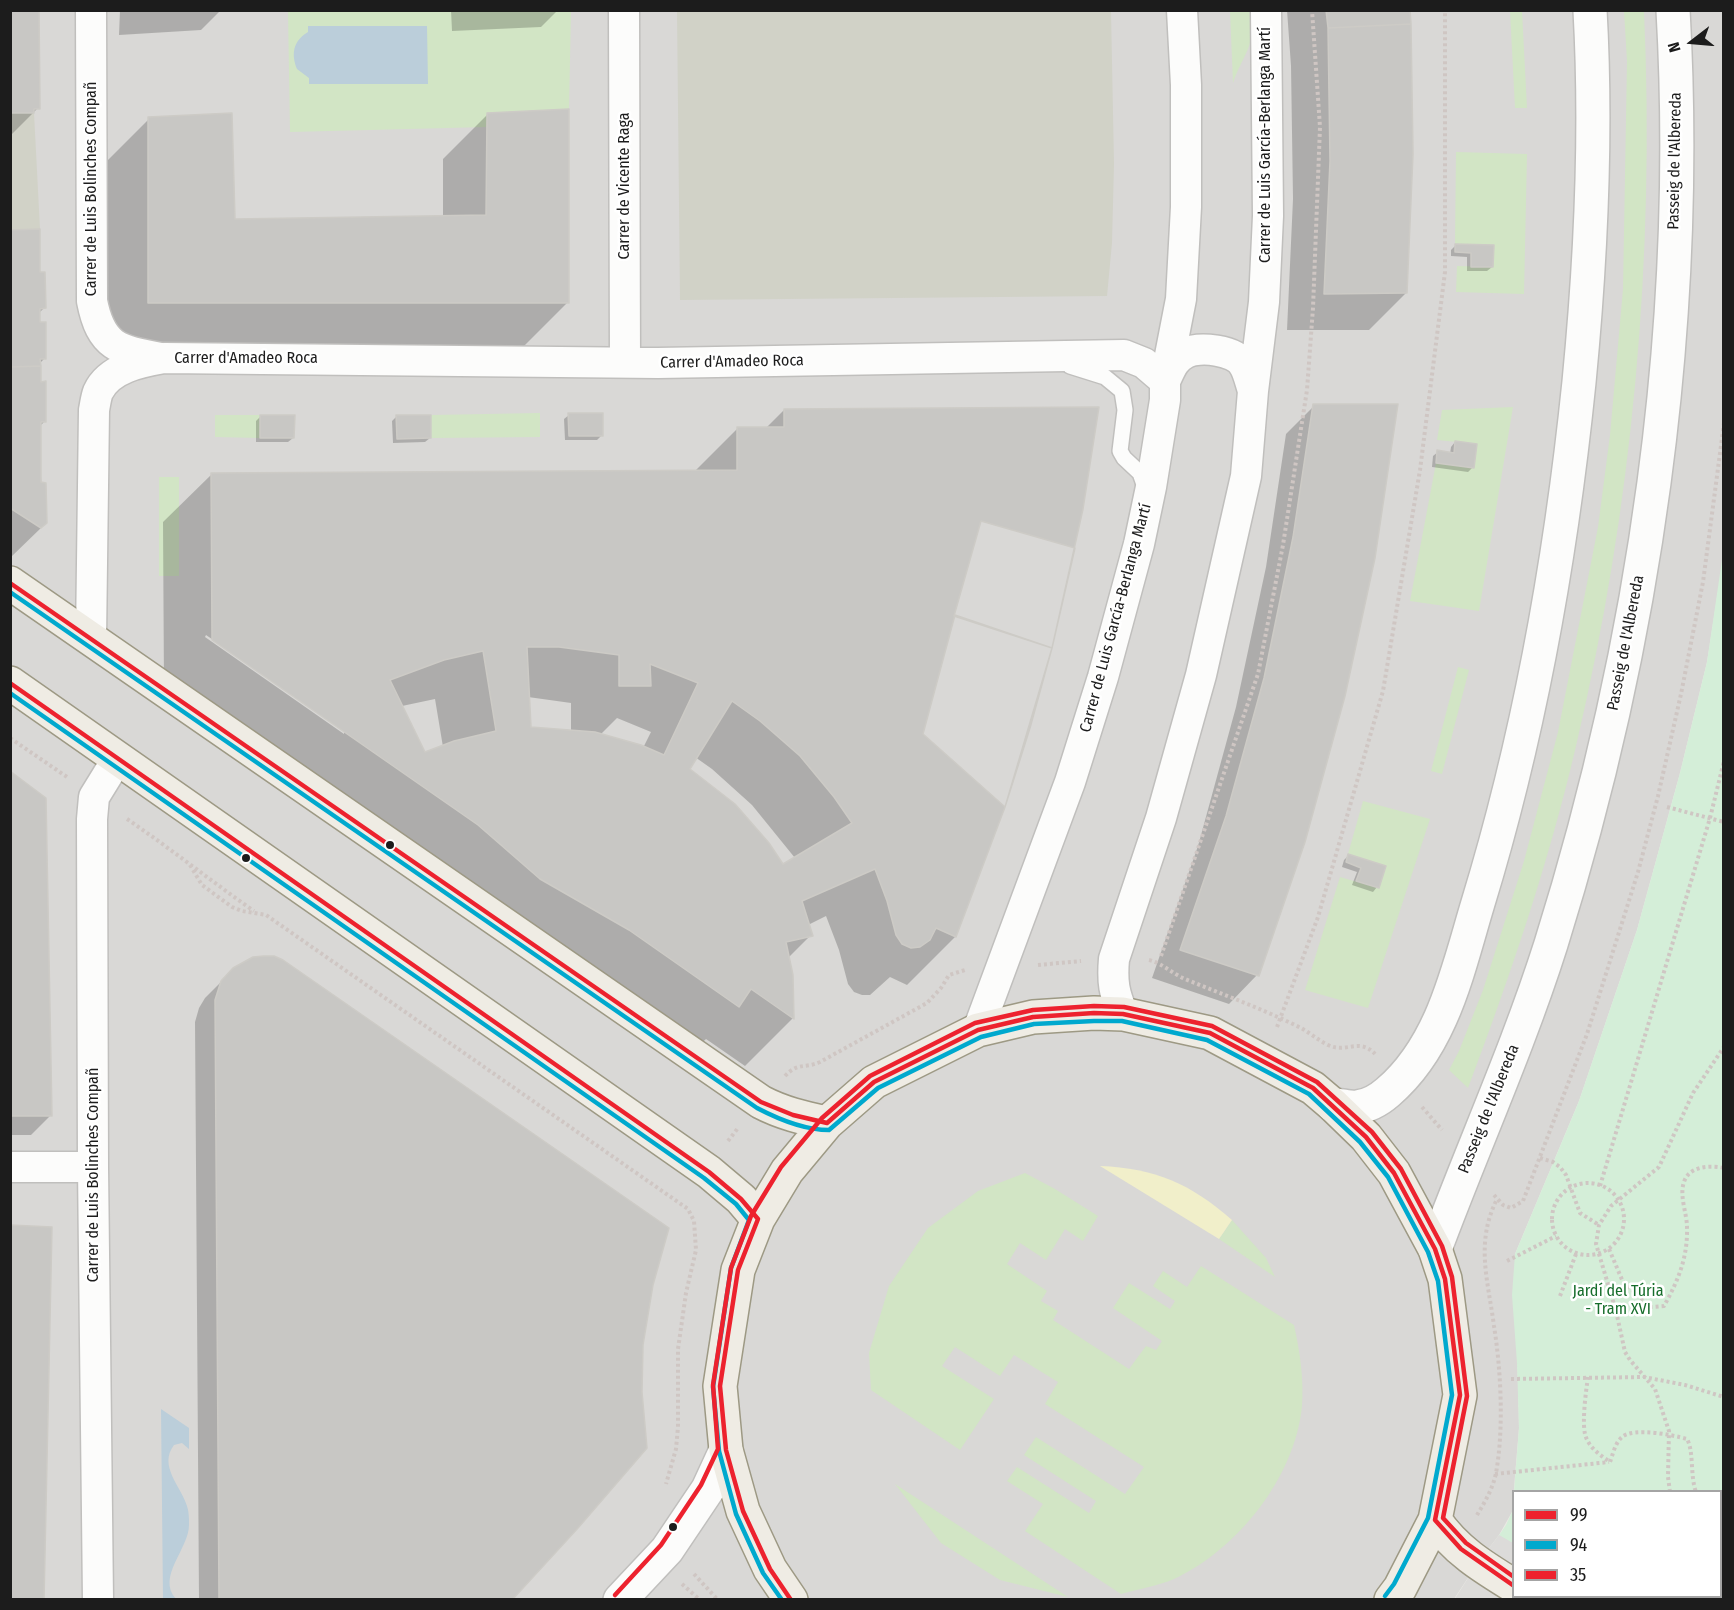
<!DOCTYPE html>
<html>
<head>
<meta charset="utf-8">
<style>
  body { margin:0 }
  #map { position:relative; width:1734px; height:1610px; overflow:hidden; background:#eae9e4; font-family:"Fira Sans Condensed",sans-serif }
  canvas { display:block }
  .frame { position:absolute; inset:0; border:12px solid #1c1c1c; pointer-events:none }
  .legend { position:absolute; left:1512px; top:1490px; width:210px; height:108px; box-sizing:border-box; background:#fff; border:2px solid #a4a4a4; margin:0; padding:8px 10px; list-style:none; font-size:18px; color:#1c1c1c }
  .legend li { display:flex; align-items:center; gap:12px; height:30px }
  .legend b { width:30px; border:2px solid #a4a4a4 }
  .north { position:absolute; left:1662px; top:12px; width:60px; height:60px; -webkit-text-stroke:4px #fff; paint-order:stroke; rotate:254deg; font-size:16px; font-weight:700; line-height:24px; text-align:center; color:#1c1c1c }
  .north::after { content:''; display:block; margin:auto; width:21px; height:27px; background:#1c1c1c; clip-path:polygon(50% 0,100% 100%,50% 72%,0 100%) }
</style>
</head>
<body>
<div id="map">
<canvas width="1734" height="1610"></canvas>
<div class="frame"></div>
<ul class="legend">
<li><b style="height:8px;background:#ed222e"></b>99</li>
<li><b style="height:8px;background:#00a9ce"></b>94</li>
<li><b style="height:8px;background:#ed222e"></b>35</li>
</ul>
<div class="north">N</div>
</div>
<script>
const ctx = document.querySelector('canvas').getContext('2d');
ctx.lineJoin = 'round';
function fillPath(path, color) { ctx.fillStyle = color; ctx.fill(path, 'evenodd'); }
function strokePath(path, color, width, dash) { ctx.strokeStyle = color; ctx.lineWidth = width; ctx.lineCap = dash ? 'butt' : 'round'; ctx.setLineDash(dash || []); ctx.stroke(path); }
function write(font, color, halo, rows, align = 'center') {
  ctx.font = font + ' "Fira Sans Condensed",sans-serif'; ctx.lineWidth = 5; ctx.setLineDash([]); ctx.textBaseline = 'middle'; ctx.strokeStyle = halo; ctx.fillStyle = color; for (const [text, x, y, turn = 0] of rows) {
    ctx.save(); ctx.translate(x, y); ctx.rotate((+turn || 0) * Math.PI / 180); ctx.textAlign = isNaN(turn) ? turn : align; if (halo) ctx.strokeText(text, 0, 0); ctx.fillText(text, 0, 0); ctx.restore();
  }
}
fillPath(new Path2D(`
  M11,11H1723L1724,553L1707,662L1680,773L1637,930L1579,1101L1515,1254L1519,1428L1512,1512L1499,1535L1477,1564L1454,1599L11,1600Z`), '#d9d8d6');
fillPath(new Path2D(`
  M677,11H1111L1114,164L1112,243L1107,296L680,300Z
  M11,113H34L40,229L11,230Z`), '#d1d2c7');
fillPath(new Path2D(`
  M288,11H571L569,109L487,113V127L290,132Z
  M1230,11H1250C1250,22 1253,38 1248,49C1243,61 1237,70 1233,83Z
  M1510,11H1522L1527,108H1515Z
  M1624,11H1644C1655,257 1633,506 1576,746C1549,862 1510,977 1468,1088L1449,1070L1459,1051L1483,990L1524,861L1558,732L1598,527L1610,435L1623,289L1627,61Z
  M1456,152L1527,154L1524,294L1456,292L1457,266L1493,267L1494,245L1455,244Z
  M1513,407L1479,611L1410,601L1436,463L1474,468L1477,444L1437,440L1442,410Z
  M540,413V437L431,438V415Z
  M215,415H260V438L215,437Z
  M159,477H179V576H159Z
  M1458,667L1469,670L1442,774L1431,771Z
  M1363,801L1430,819L1368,1008L1305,990L1340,877L1378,888L1386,866L1348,854Z
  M1025,1173L1055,1189L1098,1216L1083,1241L1065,1229L1046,1260L1020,1243L1007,1264L1047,1291L1041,1301L1058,1311L1053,1320L1129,1369L1146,1346L1156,1350L1162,1341L1113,1308L1129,1283L1170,1309L1175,1301L1153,1286L1163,1271L1187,1287L1201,1266L1294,1325C1300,1352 1304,1379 1302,1406C1295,1478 1237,1550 1174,1579C1158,1586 1138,1589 1121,1594L1025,1531L1043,1504L1007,1481L1017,1467L1089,1513L1096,1501L1024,1455L1036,1437L1125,1494L1144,1467L1045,1404L1058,1382L1014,1355L1000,1376L955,1347L942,1366L994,1399L960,1450L871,1390L869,1353L889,1286L928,1228L978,1191Z
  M1232,1220L1266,1258L1275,1277L1219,1239Z
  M895,1484L1068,1597L1000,1580L941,1543Z`), '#d2e5c5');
fillPath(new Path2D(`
  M1100,1166C1155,1168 1191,1184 1232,1220L1219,1239Z`), '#f1efca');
fillPath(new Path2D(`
  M1723,553V1599L1455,1600L1506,1525L1512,1512L1513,1494L1514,1596H1720V1492L1514,1491L1519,1428L1517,1363L1512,1295L1515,1254L1579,1101L1637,930L1680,773L1707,662Z`), '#d4eed8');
fillPath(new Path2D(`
  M308,26H427L428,84H309V78L297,69C291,54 293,41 308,32Z
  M161,1409L189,1428V1449L182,1443L174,1445C158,1466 181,1486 187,1506C189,1512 189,1518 189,1525C189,1549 156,1577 176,1599H163Z`), '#bbceda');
fillPath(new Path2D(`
  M1499,1535L1513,1543L1514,1596H1597L1602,1599L1454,1600L1477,1564Z`), '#dcdbd9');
fillPath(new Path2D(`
  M10,10L38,108L10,136Z
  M120,10H221L201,30L119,35Z
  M451,10H558L541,27L452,31Z
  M1287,10H1408L1406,293L1369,330H1287L1293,199L1291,66Z
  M487,115L567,303L523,347H105V163L149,119L234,220L443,217V159Z
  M10,231L38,274L44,308L38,314L45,358L39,364L45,421L39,427L43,526L10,558Z
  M1455,246H1492V267L1487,271H1467V257L1451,256V250Z
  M1314,406L1257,975L1229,1004L1152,978L1198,846L1236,707L1266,567L1286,434Z
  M784,410L955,937L907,985L890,977L870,995H862L854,992L848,984L839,950L826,916L808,925L811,935L788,958L793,1018L745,1066L706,1039L690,1054L164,689L163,522L212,474L694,472L737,429L766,428ZM206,635L344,730V734L205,637ZM528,697L571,703V732L529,729ZM435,699L443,747L425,754L402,706ZM617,718L651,732L643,748L600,735ZM695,757L712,769L752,805L795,858L782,866L688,769Z
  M569,415L602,435L597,440H565L564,419Z
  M397,416L430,438L425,442L393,443L392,421Z
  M260,417L293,438L288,442H256V421Z
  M1455,442L1473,467L1468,472L1432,467L1433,456L1438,452L1450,454L1451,447Z
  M10,773L51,1115L31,1135H10Z
  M1349,855L1384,867L1377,887L1373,892L1352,885L1357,872L1342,867L1344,860Z
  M237,966L509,1600H199L195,1022L199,1008L205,998Z`), '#0003');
const building = new Path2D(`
  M10,10H39L40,109H34V113H10Z
  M1326,10H1410L1411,24L1328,28Z
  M1411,24L1413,154L1407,293L1324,294L1330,161L1328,28Z
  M569,109V303H148V117L232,113L235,219L486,215L487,113Z
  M40,229V272H45L46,308L40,309V322H46V359H40L41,366L10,367V230Z
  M1455,244L1494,245L1493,267H1471V253L1455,252Z
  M41,366V382L46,381V422H41V482L46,483L47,523L41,528L10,508V367Z
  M1313,404H1398L1375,558L1345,696L1305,842L1259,976L1180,950L1226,816L1264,678L1293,537Z
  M1099,407L1083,509L1052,648L1030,728L1005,807L956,937L936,928L930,940L920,947L911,948L902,944L896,935L887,901L875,869L802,901L813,936L786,942L793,975L794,1019L751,989L739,1007L629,930L540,879L478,825L212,640L211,473L737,470V427H784V409ZM527,647H559L619,655V686H651L650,664L698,683L664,755L641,745L595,732L531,727ZM483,651L496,731L454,741L425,752L390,680L444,660ZM732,701L760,721L800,756L834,797L852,823L783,864L769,843L735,804L690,769Z
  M568,413H603V436H569Z
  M260,415H295L294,438H260Z
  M396,415H431V438L397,439Z
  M1455,441L1477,444L1474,468L1436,463L1437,450L1454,453Z
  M981,521L1075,548L1052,648L954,616Z
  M955,615L1052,648L1005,807L923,734Z
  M10,771L46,798L52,1116H10Z
  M1348,854L1386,866L1379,888L1356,881L1361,868L1346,862Z
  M264,956H274L283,960L669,1228L653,1285L643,1345L642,1392L647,1448L578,1528L512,1600H219L215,1000L221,981L233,968L253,957Z
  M10,1225L52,1227L44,1600H10Z`);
fillPath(building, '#c8c7c4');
strokePath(building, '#cdcbc6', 1.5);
const service = new Path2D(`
  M1070,366L1105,377L1122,391L1125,410L1120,451L1124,458L1140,473L1146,490`);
const minor = new Path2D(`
  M91,10L92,301C101,347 118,350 161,358
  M624,10L625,362
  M1166,379C1171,368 1175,358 1186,353C1199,346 1235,350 1243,364C1248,371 1250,382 1253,391
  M91,639L94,410C95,405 96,397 98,392C109,368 141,362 164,358L658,363L1124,355L1144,363L1165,381
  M1123,1014C1114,993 1112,982 1114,959L1161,818L1201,675L1246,476L1253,391L1264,302L1268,216L1266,10
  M978,1030L1070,782L1103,677L1139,544L1151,487L1165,400V381L1181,299L1186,207V85L1182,10
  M10,1167H93
  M98,1600L93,1167L92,819L94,797L118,758`);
const tertiary = new Path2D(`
  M1333,1105C1341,1105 1350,1108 1357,1107C1368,1106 1380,1099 1388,1092C1443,1045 1458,969 1478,903C1530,733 1561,558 1579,382C1591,259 1597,134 1590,10
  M1435,1249C1473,1147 1518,1048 1551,944C1645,644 1691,325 1673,10
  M620,1600L667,1550L708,1489L726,1450`);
const primary = new Path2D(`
  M10,583L761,1102C782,1113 803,1118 827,1123
  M10,683L709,1172L741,1199L758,1219
  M1435,1520C1455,1550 1483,1567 1514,1586
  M791,1600L770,1569L743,1511L726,1450L720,1386L738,1270L758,1219L787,1171L827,1123L874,1082L978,1030L1033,1017L1094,1013L1123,1014L1210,1033L1313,1088L1333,1105L1366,1137L1394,1173L1435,1249L1445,1279L1460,1395L1435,1520L1400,1588L1391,1600`);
strokePath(service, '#c0bfbd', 18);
strokePath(minor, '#c0bfbd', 33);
strokePath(tertiary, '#c0bfbd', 36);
strokePath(primary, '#9d9984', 36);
strokePath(new Path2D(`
  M10,738L67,777
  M1667,807L1724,822
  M127,819C171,849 211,881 254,911
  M190,865L202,885L232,907L242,911L266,915L688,1209L694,1221L696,1250L686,1293L678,1349V1427L676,1449L666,1484
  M1161,956L1258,674L1283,545L1307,390L1313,308L1320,127L1312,10
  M1149,960C1162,963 1173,974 1185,979C1224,995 1263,1009 1301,1028C1310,1033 1318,1040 1328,1045C1346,1054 1359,1037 1375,1054
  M1038,965L1081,961
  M1277,1027L1318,917L1383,691L1420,470L1445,272V10
  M785,1076C798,1062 804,1069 820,1062L927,1003L941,988L949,975L965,970
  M1422,1107L1442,1130
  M728,1141L738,1128
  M1540,1158L1553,1162L1560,1167L1566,1175L1580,1213L1599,1225
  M1552 1219a36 36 0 1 1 72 0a36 36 0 1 1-72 0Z
  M1600,1186L1710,818L1724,761
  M1494,1195L1503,1205L1511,1208L1523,1201L1587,1034L1638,872L1658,796L1681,694L1703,582L1724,423
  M1609,1249L1623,1282L1651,1307L1664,1306C1678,1281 1688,1257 1687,1227C1687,1214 1679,1195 1684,1182C1689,1166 1710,1165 1724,1168
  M1507,1261L1556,1236
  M1560,1296L1576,1254
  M1588,1377C1586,1391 1582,1420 1585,1434C1588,1447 1600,1455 1610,1462C1613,1454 1615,1443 1622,1437C1634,1427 1673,1435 1687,1439C1694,1451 1690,1476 1696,1492
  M1511,1379L1644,1377L1685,1385L1724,1397
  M1495,1474L1609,1462
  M1670,1492L1668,1477L1669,1431L1655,1389L1630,1360L1625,1352L1616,1311L1596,1244L1599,1225L1611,1206L1659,1167L1693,1093L1724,1047
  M1477,1515C1485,1502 1493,1488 1496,1473C1504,1429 1501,1370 1494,1326C1488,1280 1475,1243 1497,1199
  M1720,1526L1724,1524
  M694,1574L718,1600
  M682,1584L700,1600
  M1720,1587L1724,1592`), '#cfc6c3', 4, [3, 3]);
strokePath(service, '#fcfcfb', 15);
strokePath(minor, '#fcfcfb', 30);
strokePath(tertiary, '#fcfcfb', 33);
strokePath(primary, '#efece4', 33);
strokePath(new Path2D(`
  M10,583L761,1102L793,1115L827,1123L874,1082L978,1030L1033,1017L1094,1013L1123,1014L1210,1033L1313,1088L1366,1137L1394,1173L1435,1249L1445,1279L1460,1395L1435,1520L1461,1549L1514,1586
  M10,683L709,1172L741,1199L758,1219L738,1270L720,1386L726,1450L743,1511L770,1569L791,1600`), '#ed222e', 4.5);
strokePath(new Path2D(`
  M10,592L757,1108C778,1119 805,1130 829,1130L878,1088L981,1037L1034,1024L1094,1021H1122L1207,1040L1309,1094L1360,1142L1388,1177L1428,1252L1438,1281L1452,1395L1428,1518L1394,1584L1385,1596
  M10,693L704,1178L736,1204L749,1220L731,1268L713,1387L719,1451L736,1514L763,1573L782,1600`), '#00a9ce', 4.5);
strokePath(new Path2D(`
  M615,1595L661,1545L701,1485L718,1449L713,1385L731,1268L751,1216L781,1167L822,1118L870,1076L975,1023L1033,1010L1094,1006L1124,1007L1212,1026L1317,1082L1372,1132L1401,1169L1442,1246L1452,1277L1467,1396L1443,1518L1466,1543L1514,1577`), '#ed222e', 4.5);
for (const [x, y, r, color] of [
  [390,845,5,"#1c1c1c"],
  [246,858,5,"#1c1c1c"],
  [673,1527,5,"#1c1c1c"]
]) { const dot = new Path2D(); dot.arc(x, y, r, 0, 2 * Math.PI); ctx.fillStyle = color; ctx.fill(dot); strokePath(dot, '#fff', 2); }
write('16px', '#1c1c1c', '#fff', [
  ["Carrer de Luis García-Berlanga Martí",1266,145,-90],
  ["Passeig de l'Albereda",1675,161,-89],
  ["Carrer de Vicente Raga",625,186,-90],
  ["Carrer de Luis Bolinches Compañ",92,189,-90],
  ["Carrer d'Amadeo Roca",246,359],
  ["Carrer d'Amadeo Roca",732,362,-1],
  ["Carrer de Luis García-Berlanga Martí",1116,618,-75],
  ["Passeig de l'Albereda",1626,643,-79],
  ["Passeig de l'Albereda",1489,1109,-68],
  ["Carrer de Luis Bolinches Compañ",94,1175,-90]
]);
write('16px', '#166d2b', '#fff', [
  ["Jardí del Túria",1618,1292],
  ["- Tram XVI",1618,1310]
]);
</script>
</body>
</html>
